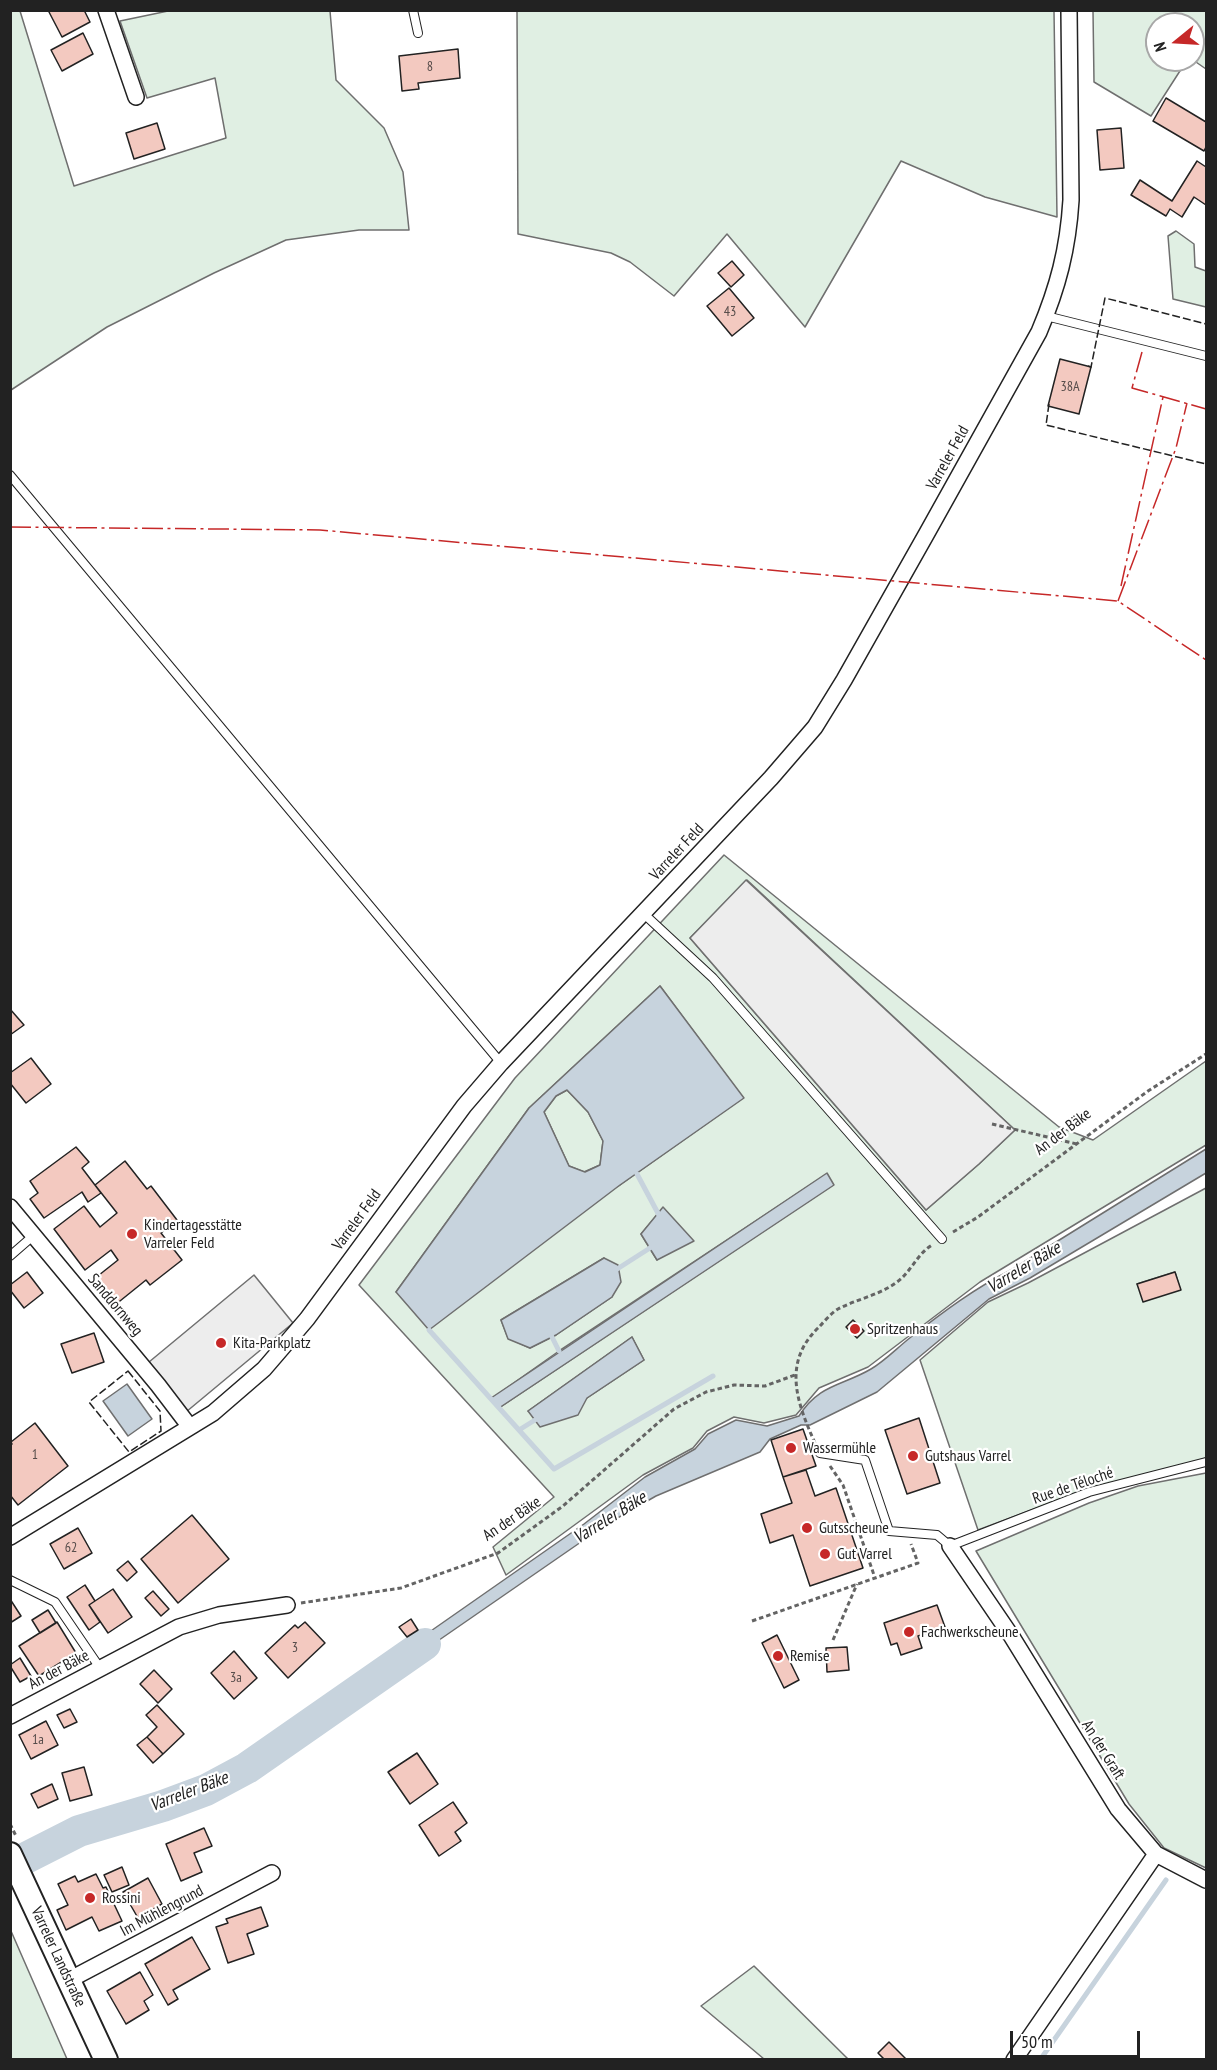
<!DOCTYPE html>
<html>
<head>
<meta charset="utf-8">
<style>
  body { margin:0 }
  #map { position:relative; width:1217px; height:2070px; overflow:hidden; background:#fff; font-family:"PT Sans Narrow",sans-serif }
  canvas { display:block }
  .frame { position:absolute; inset:0; border:12px solid #222; pointer-events:none }
  .north { position:absolute; left:1145px; top:12px; width:60px; height:60px; box-sizing:border-box; background:#fff; border:2px solid #a7a7a7; border-radius:50%; rotate:252deg; font-size:16px; font-weight:700; line-height:24px; text-align:center; color:#222 }
  .north::after { content:''; display:block; margin:auto; width:21px; height:27px; background:#c62828; clip-path:polygon(50% 0,100% 100%,50% 72%,0 100%) }
  .scale { position:absolute; left:1010px; top:2031px; width:130px; height:27px; box-sizing:border-box; border:3px solid #222; border-top:0; padding-left:8px; font-size:18px; line-height:21px; white-space:nowrap; color:#222; -webkit-text-stroke:4px #fff; paint-order:stroke }
</style>
</head>
<body>
<div id="map">
<canvas width="1217" height="2070"></canvas>
<div class="frame"></div>
<div class="north">N</div>
<div class="scale">50 m</div>
</div>
<script>
const ctx = document.querySelector('canvas').getContext('2d');
ctx.lineJoin = 'round';
function fillPath(path, color) { ctx.fillStyle = color; ctx.fill(path, 'evenodd'); }
function strokePath(path, color, width, dash) { ctx.strokeStyle = color; ctx.lineWidth = width; ctx.lineCap = dash ? 'butt' : 'round'; ctx.setLineDash(dash || []); ctx.stroke(path); }
function write(font, color, halo, rows, align = 'center') {
  ctx.font = font + ' "PT Sans Narrow",sans-serif'; ctx.lineWidth = 4.5; ctx.setLineDash([]); ctx.textBaseline = 'middle'; ctx.strokeStyle = halo; ctx.fillStyle = color; for (const [text, x, y, turn = 0] of rows) {
    ctx.save(); ctx.translate(x, y); ctx.rotate((+turn || 0) * Math.PI / 180); ctx.textAlign = isNaN(turn) ? turn : align; if (halo) ctx.strokeText(text, 0, 0); ctx.fillText(text, 0, 0); ctx.restore();
  }
}
const green = new Path2D(`
  M168,11H330L336,80L384,128L403,172L409,230H359L286,240L214,273L107,327L11,390V11H20L74,186L226,138L215,78L147,98L120,21Z
  M517,11H1054L1057,217L985,197L901,161L805,327L727,234L674,296L630,262L611,253L518,234Z
  M1093,11H1206V69L1193,60V24H1157V60H1187L1151,116L1094,82Z
  M1176,231L1194,244L1195,267L1206,271V307L1173,299L1168,236Z
  M724,855L1059,1127L1093,1140L1206,1061V1145L980,1282L868,1367L819,1388L796,1415L764,1423L734,1417L707,1431L693,1448L643,1475L506,1575L493,1547L554,1497L359,1285L515,1078ZM747,880L1015,1130L979,1164L926,1210L690,938ZM660,986L743,1098L620,1185L396,1292L529,1108ZM827,1174L833,1185L499,1408L491,1399L559,1351ZM663,1208L657,1260L641,1234ZM604,1258L612,1297L556,1335L530,1348L508,1338L501,1320ZM632,1337L644,1360L587,1398L528,1411Z
  M567,1090L588,1112L603,1141L600,1165L584,1172L569,1166L544,1112L556,1096Z
  M1206,1188V1458L1165,1471L1085,1490L978,1530L920,1360L988,1302L1028,1283ZM1175,1272L1180,1289L1137,1284Z
  M1206,1473V1868L1164,1848L1129,1804L976,1551L1089,1503L1138,1486Z
  M10,1931H11L67,2059H11Z
  M754,1966L848,2059H764L701,2006Z`);
fillPath(green, '#e0efe3');
strokePath(green, '#6f6f6f', 1.5);
const parking = new Path2D(`
  M746,880L1015,1130L979,1164L926,1210L690,938Z
  M254,1275L293,1323L186,1412L149,1362Z`);
fillPath(parking, '#ededed');
strokePath(parking, '#6f6f6f', 1.5);
const water = new Path2D(`
  M660,986L744,1098L620,1185L429,1330L396,1292L529,1108ZM567,1090L588,1112L603,1141L600,1165L585,1172L569,1166L544,1112L556,1096Z
  M1206,1149V1173L1030,1278L989,1299L877,1392L810,1425H801L770,1439L760,1452L656,1496L607,1524L403,1665L390,1668L395,1656L584,1524L645,1477L695,1449L708,1434L736,1420L767,1426L799,1416C819,1384 842,1386 871,1369C885,1361 898,1347 911,1337C943,1312 975,1288 1011,1270Z
  M827,1173L834,1185L499,1408L491,1398Z
  M663,1207L694,1241L657,1260L641,1234Z
  M604,1258L618,1265L621,1282L612,1297L556,1335L530,1348L508,1339L501,1320Z
  M632,1337L644,1360L587,1398L578,1415L540,1427L528,1411Z
  M127,1384L152,1419L128,1436L103,1401Z`);
fillPath(water, '#c7d3dd');
strokePath(water, '#6f6f6f', 1.5);
strokePath(new Path2D(`
  M637,1174L660,1217
  M614,1271L650,1248L653,1244
  M429,1330L554,1469L713,1376
  M549,1331L559,1351
  M519,1430L535,1420
  M1040,2060L1166,1880`), '#c7d3dd', 5);
strokePath(new Path2D(`
  M10,1866L79,1831L163,1806L206,1790L247,1768L425,1644`), '#c7d3dd', 32);
const building = new Path2D(`
  M52,10H84L90,22L62,37L49,12Z
  M83,33L93,54L62,71L51,50Z
  M458,49L460,78L418,83L419,89L402,91L399,56Z
  M1166,98L1206,122V147L1204,151L1153,121Z
  M157,123L165,149L134,159L126,133Z
  M1121,128L1124,168L1100,170L1097,130Z
  M1197,161L1206,167V205L1194,197L1182,217L1170,209L1166,216L1131,195L1140,180L1172,201Z
  M732,261L744,275L731,287L718,273Z
  M729,288L754,318L732,336L707,306Z
  M1060,359L1091,367L1079,414L1048,406Z
  M10,1009L24,1025L10,1035Z
  M31,1058L51,1084L26,1103L10,1083V1073Z
  M76,1147L89,1162L82,1168L101,1193L88,1202L82,1192L44,1218L30,1199L38,1193L30,1181Z
  M125,1161L147,1189L151,1186L177,1220L161,1233L182,1260L150,1285L146,1280L115,1305L94,1279L118,1260L111,1250L85,1270L54,1229L84,1206L100,1227L117,1213L95,1185Z
  M27,1272L43,1293L24,1308L10,1290V1285Z
  M1175,1272L1181,1290L1143,1302L1137,1284Z
  M853,1320L864,1331L857,1338L846,1327Z
  M94,1333L104,1362L72,1373L61,1344Z
  M919,1418L940,1483L907,1494L885,1430Z
  M35,1423L68,1466L18,1505L10,1495V1445L12,1444L11,1442Z
  M803,1429L816,1466L783,1477L771,1440Z
  M806,1470L815,1496L836,1488L863,1568L810,1586L793,1535L770,1543L761,1514L792,1503L783,1477Z
  M192,1515L229,1559L178,1603L141,1559Z
  M78,1528L92,1553L64,1569L50,1544Z
  M128,1561L137,1572L127,1581L117,1570Z
  M85,1585L95,1601L89,1605L100,1622L89,1630L67,1597Z
  M113,1589L132,1617L108,1633L89,1605Z
  M153,1591L169,1609L161,1616L145,1598Z
  M10,1599L21,1616L10,1623Z
  M937,1605L945,1627L918,1636L922,1648L901,1655L897,1643L891,1645L884,1623Z
  M48,1610L56,1623L40,1633L32,1620Z
  M411,1619L418,1630L407,1637L399,1627Z
  M57,1622L76,1653L39,1676L19,1646Z
  M305,1622L325,1643L288,1678L265,1653L295,1625L298,1628Z
  M777,1635L799,1680L784,1688L762,1643Z
  M847,1647L849,1670L827,1672L826,1648Z
  M234,1651L257,1678L234,1699L211,1673Z
  M20,1658L31,1676L20,1682L10,1666V1665Z
  M154,1670L172,1689L158,1703L140,1684Z
  M157,1705L184,1734L163,1754L147,1737L157,1727L146,1715Z
  M70,1709L77,1722L64,1728L57,1715Z
  M46,1721L58,1745L31,1759L19,1735Z
  M147,1737L163,1754L153,1763L137,1745Z
  M417,1753L438,1784L410,1804L388,1772Z
  M84,1767L92,1795L70,1801L62,1773Z
  M52,1784L58,1799L38,1808L31,1794Z
  M453,1802L467,1823L455,1832L461,1841L439,1856L419,1825Z
  M204,1828L212,1846L194,1853L202,1872L181,1881L166,1844Z
  M122,1867L129,1885L112,1892L104,1875Z
  M96,1874L103,1888L106,1887L122,1921L99,1931L92,1917L66,1930L57,1910L68,1905L58,1884L75,1876L78,1882Z
  M148,1878L162,1904L138,1918L123,1892Z
  M261,1907L268,1926L247,1934L254,1954L228,1963L216,1927L228,1923L226,1919Z
  M192,1937L210,1969L173,1990L178,1999L168,2005L145,1964Z
  M140,1972L153,1995L144,2001L149,2010L126,2024L107,1991Z
  M889,2042L907,2060H885L878,2053Z`);
fillPath(building, '#f3c9c0');
strokePath(building, '#222', 1.5);
const service = new Path2D(`
  M413,10L418,33
  M1046,316L1206,356
  M10,475L501,1063
  M644,914L713,978L942,1239
  M10,1256L33,1236
  M820,1453L865,1460L889,1531L937,1535L950,1546L1089,1492L1206,1462
  M10,1580L55,1602L100,1668`);
const minor = new Path2D(`
  M106,10L136,97
  M10,1207L158,1385L190,1427
  M10,1537L213,1413L264,1369L307,1319L464,1106L501,1063L771,778L815,727L844,680L927,533L1039,332C1058,287 1068,249 1071,200L1069,10
  M950,1546L1012,1637L1118,1809L1156,1854L1206,1880
  M10,1716L179,1627L219,1615L287,1605
  M69,1980L272,1873
  M1014,2060L1156,1854`);
const secondary = new Path2D(`
  M10,1854L106,2060`);
strokePath(service, '#222', 10);
strokePath(minor, '#222', 18);
strokePath(secondary, '#222', 26);
strokePath(new Path2D(`
  M992,1124L1077,1144
  M953,1232L978,1217L1148,1091L1206,1054
  M815,1443C797,1403 782,1363 818,1328C824,1322 831,1313 838,1309C857,1299 880,1295 897,1282C911,1272 917,1254 932,1245
  M830,1466L843,1485L875,1578
  M301,1603L401,1588L498,1553L563,1506L674,1409L706,1392L734,1385L765,1386L795,1375
  M752,1621L918,1563L911,1544
  M833,1640L857,1584
  M10,1824L16,1836`), '#646464', 3, [4.5, 3]);
strokePath(service, '#fff', 8);
strokePath(minor, '#fff', 15);
strokePath(secondary, '#fff', 22);
strokePath(new Path2D(`
  M1088,366L1091,367L1105,298L1206,324
  M1049,404L1046,425L1206,464
  M128,1371L160,1411L161,1431L129,1452L89,1402Z`), '#222', 1.5, [8, 3]);
strokePath(new Path2D(`
  M1142,352L1132,388L1206,409
  M10,527L320,530L1118,601L1206,660
  M1121,586L1163,397
  M1118,601L1176,448L1187,403`), '#c62828', 1.5, [21, 4.5, 3, 4.5]);
for (const [x, y, r, color] of [
  [132,1234,6,"#c62828"],
  [855,1329,6,"#c62828"],
  [221,1343,6,"#c62828"],
  [791,1448,6,"#c62828"],
  [913,1456,6,"#c62828"],
  [807,1528,6,"#c62828"],
  [825,1554,6,"#c62828"],
  [909,1632,6,"#c62828"],
  [778,1656,6,"#c62828"],
  [90,1898,6,"#c62828"]
]) { const dot = new Path2D(); dot.arc(x, y, r, 0, 2 * Math.PI); ctx.fillStyle = color; ctx.fill(dot); strokePath(dot, '#fff', 2); }
write('14px', '#564c4a', null, [
  ["8",430,67],
  ["43",730,312],
  ["38A",1070,387],
  ["1",35,1455],
  ["62",71,1548],
  ["3",295,1648],
  ["3a",236,1678],
  ["1a",38,1740]
]);
write('16px', '#222', '#fff', [
  ["Varreler Feld",948,458,-61],
  ["Varreler Feld",677,852,-47],
  ["An der Bäke",1063,1132,-37],
  ["Varreler Feld",357,1220,-54],
  ["Sanddornweg",115,1305,50],
  ["Rue de Téloché",1073,1486,-19],
  ["An der Bäke",512,1519,-34],
  ["An der Bäke",59,1670,-28],
  ["An der Graft",1103,1750,58],
  ["Im Mühlengrund",162,1911,-28],
  ["Varreler Landstraße",58,1957,65]
]);
write('16px', '#222', '#fff', [
  ["Kindertagesstätte",144,1225],
  ["Varreler Feld",144,1243],
  ["Spritzenhaus",867,1329],
  ["Kita-Parkplatz",233,1343],
  ["Wassermühle",803,1448],
  ["Gutshaus Varrel",925,1456],
  ["Gutsscheune",819,1528],
  ["Gut Varrel",837,1554],
  ["Fachwerkscheune",921,1632],
  ["Remise",790,1656],
  ["Rossini",102,1898]
], 'left');
write('italic 18px', '#222', '#fff', [
  ["Varreler Bäke",1024,1268,-31],
  ["Varreler Bäke",610,1518,-32],
  ["Varreler Bäke",189,1792,-21]
]);
</script>
</body>
</html>
